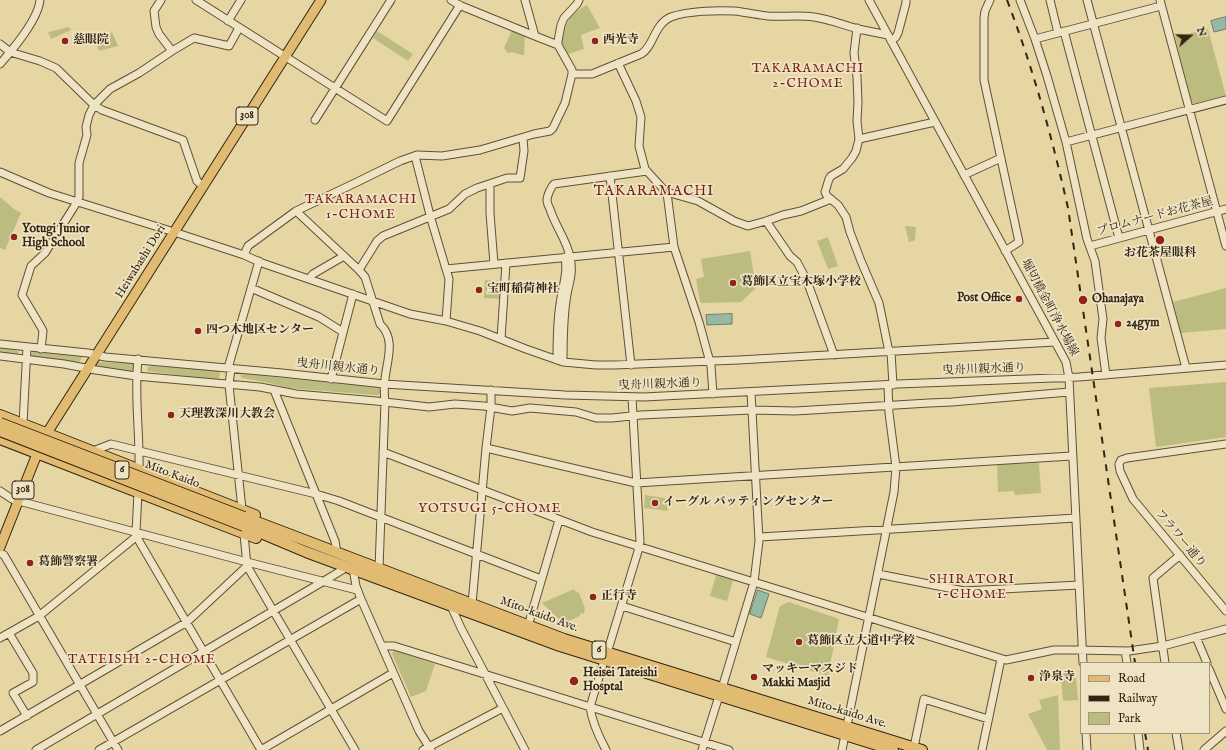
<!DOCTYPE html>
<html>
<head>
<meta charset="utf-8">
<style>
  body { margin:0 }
  #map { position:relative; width:1226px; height:750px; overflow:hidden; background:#e5d6a4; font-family:"IM FELL English",serif }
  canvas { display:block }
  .legend { position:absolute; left:1080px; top:662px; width:130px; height:72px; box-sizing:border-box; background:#eee4c4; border:1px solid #a4977d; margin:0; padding:5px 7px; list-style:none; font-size:12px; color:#342412 }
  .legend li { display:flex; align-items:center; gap:8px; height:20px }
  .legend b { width:20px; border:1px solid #a4977d }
  .north { position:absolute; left:1170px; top:16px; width:40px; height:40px; -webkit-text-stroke:3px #eee4c4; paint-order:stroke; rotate:70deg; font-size:11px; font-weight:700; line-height:16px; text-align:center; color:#342412 }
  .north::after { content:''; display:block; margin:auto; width:14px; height:18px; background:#342412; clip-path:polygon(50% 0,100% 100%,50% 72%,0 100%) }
</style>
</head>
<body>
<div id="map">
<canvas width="1226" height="750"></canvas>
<ul class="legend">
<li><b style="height:5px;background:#e2bb72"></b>Road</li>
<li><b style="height:5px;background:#342412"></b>Railway</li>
<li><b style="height:11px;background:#bdbc80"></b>Park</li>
</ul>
<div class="north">N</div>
</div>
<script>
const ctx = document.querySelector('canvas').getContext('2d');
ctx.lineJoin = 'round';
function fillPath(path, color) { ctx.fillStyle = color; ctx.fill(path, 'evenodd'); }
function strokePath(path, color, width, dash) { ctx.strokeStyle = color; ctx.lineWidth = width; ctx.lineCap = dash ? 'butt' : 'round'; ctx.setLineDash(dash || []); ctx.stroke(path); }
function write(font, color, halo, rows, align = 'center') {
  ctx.font = font + ' "IM FELL English","Noto Serif JP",serif'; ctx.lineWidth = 3.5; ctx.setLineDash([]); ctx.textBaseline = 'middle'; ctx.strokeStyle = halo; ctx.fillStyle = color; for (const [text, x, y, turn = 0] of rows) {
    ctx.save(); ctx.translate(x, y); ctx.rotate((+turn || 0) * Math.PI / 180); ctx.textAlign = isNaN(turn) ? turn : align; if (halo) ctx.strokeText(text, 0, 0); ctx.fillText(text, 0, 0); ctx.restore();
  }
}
fillPath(new Path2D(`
  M587,5L600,28L581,35L584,49L568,54L562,42C564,25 571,12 587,5Z
  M69,27L71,30L51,39L48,32Z
  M1208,29L1226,96L1194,104L1191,101L1175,37Z
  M512,30L525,36L524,55H521L513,52L508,53L504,48Z
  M377,31L413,54L408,61L373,38Z
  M112,32L118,46L99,51L97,46L104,38Z
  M0,197L14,209L21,213L5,250L0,248Z
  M905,226L916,227L915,240L909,242Z
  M828,237L838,266L828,269L817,241Z
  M750,251L756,288L741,302L702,303L700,301L696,279L704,277L701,259Z
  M485,280L502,281L501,299L484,298Z
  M1226,288V329L1181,333L1173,302Z
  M0,348L16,350L19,353L16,355L0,353Z
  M33,352L83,356L79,362L33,357L30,355Z
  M98,362L130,363L133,364L134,366L132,371L130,372L96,368V365Z
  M151,366L217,370L220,372L219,379L217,380L147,371L148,367Z
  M246,374L374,387L379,388L381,391L379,395H374L289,388L265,382L242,378L240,375Z
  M1226,382V437L1156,447L1149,388Z
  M1039,463L1041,493L1015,495L1014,491L998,492L997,464Z
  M645,495L665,498L668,511L644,508Z
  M716,575L733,580L727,601L710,596Z
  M574,589L575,591L579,593L585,608L584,613L580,614V616L566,622L564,624L542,603Z
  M789,602L839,619L828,676L766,657L780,606Z
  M394,650L435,664L426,691L411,697L392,654Z
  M1061,678H1076L1078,700L1063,701Z
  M1058,695L1060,750H1047L1028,714L1042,709L1039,700Z`), '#bdbc80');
const water = new Path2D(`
  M1226,17V29L1214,32L1211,21Z
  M732,314V324L707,325L706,315Z
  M758,590L769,594L761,618L750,614Z`);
fillPath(water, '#96b9a5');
strokePath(water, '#6f7d6a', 1);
const minor = new Path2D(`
  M161,0L154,11L156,27L159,34L172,51
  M196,0L387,121L460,5
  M451,0L459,5L535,36
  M525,0L535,36L558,45
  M869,0L1066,362L1069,378L1083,663
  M990,0L985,11L984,18V80L1019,242L1005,251
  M1020,0L1035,39L1047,76L1066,142L1087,239L1095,261L1103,319L1101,338L1106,375
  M1050,0L1058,33
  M1087,0L1186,368
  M1160,0L1226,246
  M228,21L241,0
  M857,28L854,53L857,77L858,102L857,121L859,139L856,151L852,158L843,169L831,176L829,179L825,192L827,196L838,205L846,217L850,232L861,261L879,303L889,352
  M1064,31L1119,238
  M1035,39L1161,6
  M891,41L896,37L898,33L906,3V0
  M0,44L10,52L40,61L56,68L94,105L102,110L183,140L197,181L203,186
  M618,63L636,101L641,117L639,146L645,169L667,193H670L698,201L734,221L748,226L766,221L783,215L801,211L831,199
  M0,64C13,49 38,20 40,0
  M572,74H592L641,54C653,48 654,24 671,17C687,11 717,10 734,11C746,12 757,15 768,16C783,17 798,15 814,17C829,19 843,25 858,29C868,31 878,33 888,35
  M315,120L391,0
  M859,139L935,122
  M1066,142L1226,100
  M415,156L431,219L449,279L446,321
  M0,172L49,193L174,232L244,255L262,263L410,314L446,321L480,331L526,349L563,362L596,365H614L739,360L1055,342
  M964,175L1001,158
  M610,176L631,365
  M490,184V213L494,264
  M667,193L674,247L699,322L711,366L713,394
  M296,211L359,270L365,277L380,324C396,339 387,360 385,379C384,386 384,394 385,402L379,569
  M766,221L790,256L797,262L807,281L834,355
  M1090,246L1226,209
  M244,255L248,246L296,211L353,184L400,161L417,155L442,156L480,150L534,134L550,131L553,128L565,103L572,74V70L558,45V41L561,25L564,18L577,4L579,0
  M446,269L674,247
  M359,270L377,241L383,236L449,209L465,194L477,188L507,178H520L524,151L523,138
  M309,279L313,274L344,256
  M251,288L319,317L343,332
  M501,339L506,263
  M0,344L88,353L105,357L282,373L384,384L565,395L644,397L898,384L1079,377L1226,365
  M41,349L43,331L41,327L22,295L31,266L45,253L77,202L79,197V163L87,135L86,127L89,115L94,105L110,89L139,73L172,51L194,38L229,46L239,28
  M891,352L893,385
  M0,356L64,364L96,370L136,376L260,387L296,394L376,401L429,407L455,404L484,406L512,411L530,408L576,412L596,418H612L641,415L752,410L795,411L929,403L952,402L1069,392
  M138,359C134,396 140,433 139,469
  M557,360C557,342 557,323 560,304C562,288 568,274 565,257
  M563,362C563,342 563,322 566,301C568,283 574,276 570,257C567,240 555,226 550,209C549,207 547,203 547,200C547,196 551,187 554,184L647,171
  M228,368L259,261
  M231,368L229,385L242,509
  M331,379L353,294
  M274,390L335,541L337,553
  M23,424L27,347
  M1226,444L1127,458L1121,460L1119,464L1120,471L1133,499L1226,611
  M486,448L636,483L1072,456
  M93,451L111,444L316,494L339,501L541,579
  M383,452L592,532L1006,660L1054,650H1075L1129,651L1163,646L1226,629
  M0,491L12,499L19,502
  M138,493L136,532L139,541L261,750
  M19,501L247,562L357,590
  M244,534L247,566L355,750
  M760,537L1076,518
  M0,553L4,555L118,750
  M353,569L356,586L361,599L419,731L431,750
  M878,574L964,591L1079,585
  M472,604L486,448L491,407V390
  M451,606L461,628L525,750
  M622,606L736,642
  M528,626L559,520
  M9,633L33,673V682L13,693L27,716
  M1196,637L1207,663
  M0,638L39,616L137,536
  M382,646H394L729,750
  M1125,651L1127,663
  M607,653L639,548L640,541L632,397
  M604,661L590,707C592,722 599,737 606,750
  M1165,663L1153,578L1180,555
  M1209,669L1226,709
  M722,688L754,582L759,541L751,392
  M0,731L187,622L247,566
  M1086,733L1087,750
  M1138,733L1140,750
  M1176,733L1179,750
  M914,747L924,699L988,719
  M36,750L324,581L347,567
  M99,750L361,599
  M261,750L393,673
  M423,750L503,708
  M702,750L719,696
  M842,750L894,492L896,467L889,413L888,385
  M982,750L1001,659
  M1204,750L1226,731`);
const major = new Path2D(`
  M0,547L37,454L47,433L321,0`);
const highway = new Path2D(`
  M0,415L255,515
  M0,439L256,538
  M244,517L564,639L922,750
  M244,526L306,552L560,646L893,750`);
strokePath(minor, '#605036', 9);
strokePath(major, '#342412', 11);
strokePath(highway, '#342412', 12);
strokePath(minor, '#eee4c4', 7);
strokePath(major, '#e2bb72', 9);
strokePath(highway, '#e2bb72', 10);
strokePath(new Path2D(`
  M1007,0C1033,68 1052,137 1068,208L1135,663
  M1145,733L1148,750`), '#342412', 2, [7, 7]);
const highwayBridge = new Path2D(`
  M0,423L244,517
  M0,431L244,526`);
strokePath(highwayBridge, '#342412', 12, []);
strokePath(highwayBridge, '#e2bb72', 10);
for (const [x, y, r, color] of [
  [65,41,4,"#8f2418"],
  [595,41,4,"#8f2418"],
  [14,237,4,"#8f2418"],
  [1160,240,5,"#8f2418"],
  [733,283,4,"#8f2418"],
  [479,290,4,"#8f2418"],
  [1019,299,4,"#8f2418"],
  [1083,300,5,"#8f2418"],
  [1118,324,4,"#8f2418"],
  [198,331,4,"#8f2418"],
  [171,415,4,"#8f2418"],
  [655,503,4,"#8f2418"],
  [30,563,4,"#8f2418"],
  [593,597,4,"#8f2418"],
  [799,642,4,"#8f2418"],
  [754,677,4,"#8f2418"],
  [1031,678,4,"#8f2418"],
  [574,681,5,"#8f2418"]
]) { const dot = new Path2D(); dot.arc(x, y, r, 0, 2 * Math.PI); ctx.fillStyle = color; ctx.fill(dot); strokePath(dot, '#eee4c4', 1.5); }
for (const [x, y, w] of [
  [247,116,22],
  [122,470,14],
  [23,490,22],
  [599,650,14]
]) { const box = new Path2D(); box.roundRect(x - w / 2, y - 9, w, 18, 3); ctx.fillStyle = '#eee4c4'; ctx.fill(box); strokePath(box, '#342412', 1); }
write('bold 11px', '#342412', null, [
  ["308",247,116],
  ["6",122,470],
  ["308",23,490],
  ["6",599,650]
]);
write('bold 12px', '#342412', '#eee4c4', [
  ["慈眼院",73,41],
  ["西光寺",603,41],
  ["Yotugi Junior",22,230],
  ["High School",22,244],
  ["お花茶屋眼科",1160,254,"center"],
  ["葛飾区立宝木塚小学校",741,283],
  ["宝町稲荷神社",487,290],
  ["Post Office",1011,299,"right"],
  ["Ohanajaya",1092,300],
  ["24gym",1126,324],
  ["四つ木地区センター",206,331],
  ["天理教深川大教会",179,415],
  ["イーグル バッティングセンター",663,503],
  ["葛飾警察署",38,563],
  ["正行寺",601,597],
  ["葛飾区立大道中学校",807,642],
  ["マッキーマスジド",762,670],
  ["Makki Masjid",762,684],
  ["Heisei Tateishi",583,674],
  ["Hosptal",583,688],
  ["浄泉寺",1039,678]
], 'left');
write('12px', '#342412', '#eee4c4', [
  ["プロムナードお花茶屋",1155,217,-15],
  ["Heiwabashi Dori",141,262,-58],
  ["堀切橋金町浄水場線",1049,308,62],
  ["曳舟川親水通り",338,368,6],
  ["曳舟川親水通り",984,370,-2],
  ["曳舟川親水通り",660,385,-2],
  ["Mito Kaido",172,475,21],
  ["フラワー通り",1180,539,50],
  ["Mito-kaido Ave.",539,615,20],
  ["Mito-kaido Ave.",847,713,17]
]);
ctx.letterSpacing = '1px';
write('13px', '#7a1f14', '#eee4c4', [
  ["TAKARAMACHI",808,69],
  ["2-CHOME",808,84],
  ["TAKARAMACHI",361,200],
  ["1-CHOME",361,215],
  ["YOTSUGI 5-CHOME",490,509],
  ["SHIRATORI",972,580],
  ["1-CHOME",972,595],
  ["TATEISHI 2-CHOME",142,660]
]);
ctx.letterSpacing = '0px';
ctx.letterSpacing = '1px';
write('14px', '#7a1f14', '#eee4c4', [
  ["TAKARAMACHI",654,192]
]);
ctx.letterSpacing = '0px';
</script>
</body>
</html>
